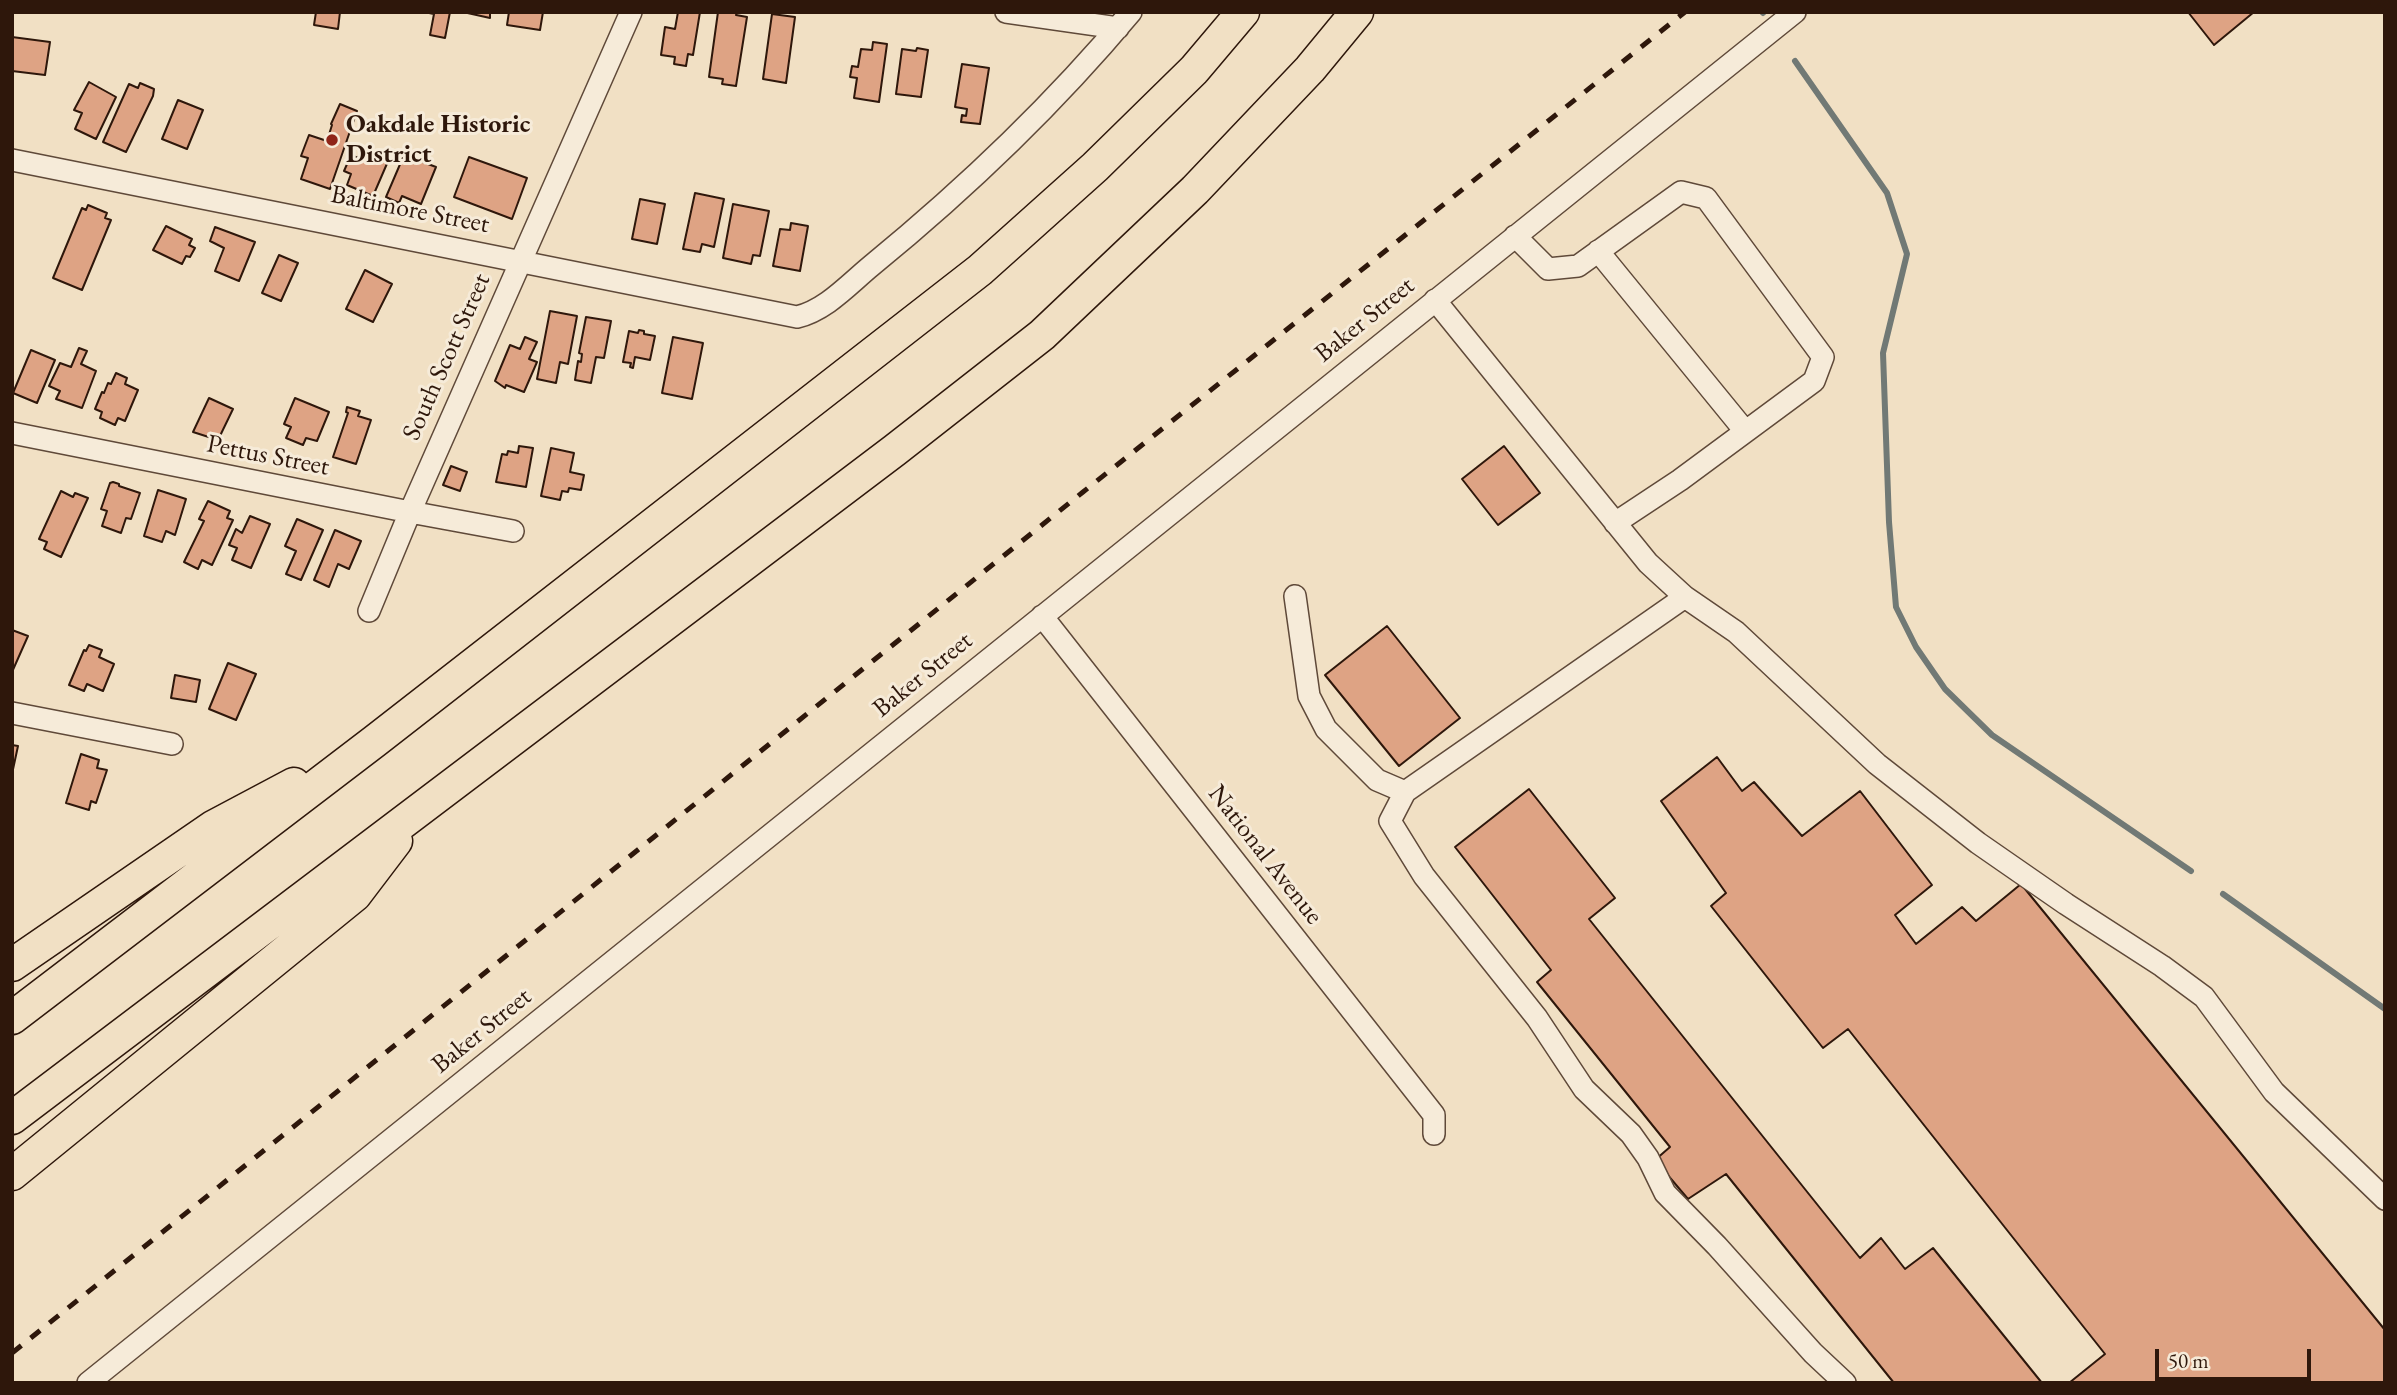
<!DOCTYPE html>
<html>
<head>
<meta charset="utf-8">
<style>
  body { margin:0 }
  #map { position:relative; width:2397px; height:1395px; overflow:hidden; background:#f1e0c4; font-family:"EB Garamond",serif }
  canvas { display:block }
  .frame { position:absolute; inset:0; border:14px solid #2e170b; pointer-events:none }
  .scale { position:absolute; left:2155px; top:1349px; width:156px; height:32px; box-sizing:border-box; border:4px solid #2e170b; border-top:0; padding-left:9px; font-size:21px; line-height:24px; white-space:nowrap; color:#2e170b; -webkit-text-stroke:5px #f6ebd9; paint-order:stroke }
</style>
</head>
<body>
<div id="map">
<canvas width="2397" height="1395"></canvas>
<div class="frame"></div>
<div class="scale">50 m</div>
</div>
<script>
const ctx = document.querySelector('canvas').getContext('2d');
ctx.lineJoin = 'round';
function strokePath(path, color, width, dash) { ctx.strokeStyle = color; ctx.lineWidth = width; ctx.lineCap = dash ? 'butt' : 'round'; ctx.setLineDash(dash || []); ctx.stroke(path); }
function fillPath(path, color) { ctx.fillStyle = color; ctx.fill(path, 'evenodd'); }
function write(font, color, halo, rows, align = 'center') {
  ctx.font = font + ' "EB Garamond",serif'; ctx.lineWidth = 6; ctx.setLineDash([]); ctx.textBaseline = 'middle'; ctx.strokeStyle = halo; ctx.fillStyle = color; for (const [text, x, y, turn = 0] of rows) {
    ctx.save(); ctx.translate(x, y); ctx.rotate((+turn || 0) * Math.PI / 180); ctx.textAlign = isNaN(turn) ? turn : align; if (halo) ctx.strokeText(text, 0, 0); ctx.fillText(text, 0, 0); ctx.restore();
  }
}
strokePath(new Path2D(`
  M1762,12L1763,13
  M1795,61L1887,193L1907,254L1883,353L1889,522L1896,607L1916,647L1945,689L1992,735L2191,871
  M2223,894L2385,1009`), '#717975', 6);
const building = new Path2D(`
  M316,12H340L338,29L314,25Z
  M424,12H450L445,38L430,35L434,14Z
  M463,12H490V18Z
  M509,12H543L540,30L507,25Z
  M678,12H700L693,55L688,54L686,66L674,64L675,57L661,55L665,27L675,29Z
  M718,12H737L736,15L747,17L736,86L722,84L723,79L709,77Z
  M2188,12H2254L2214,45Z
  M772,14L795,17L786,83L763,79Z
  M12,37L50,42L45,75L12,71Z
  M873,42L887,44L879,102L854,98L857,78L850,77L852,66L858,67L861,49L872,50Z
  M917,48L928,50L921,97L896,94L902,49L916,51Z
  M962,64L989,68L980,124L961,122L962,115L966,116L967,109L955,107Z
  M89,82L116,97L96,139L75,129L82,113L74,110Z
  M140,83L154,89L153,96L126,152L103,142L129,84L138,88Z
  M178,100L203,110L187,149L162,139Z
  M340,104L357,111L330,189L301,179L308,158L301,156L309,135L327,141L332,125L331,124Z
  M362,148L389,159L373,196L347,185L351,174L344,171L351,155L358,158Z
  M404,155L436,167L421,204L402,196L399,203L386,197Z
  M469,157L527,178L512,219L454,197Z
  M695,193L724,199L714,247L702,244L700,252L683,249Z
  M640,199L665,204L657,244L632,239Z
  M733,204L769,211L760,256L753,255L751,264L723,258Z
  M88,205L107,213L105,218L111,220L82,290L53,278L82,208L86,210Z
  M791,223L808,226L800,271L773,266L780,229L790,230Z
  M166,226L192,239L189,245L195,248L190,257L186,256L182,264L153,250Z
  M215,227L255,242L239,281L215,271L224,248L210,241Z
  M279,255L298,263L281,301L262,293Z
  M365,270L392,284L373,322L346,309Z
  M550,311L577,316L568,364L560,362L556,383L537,379Z
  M586,317L611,321L604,358L596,357L591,383L575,380L578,361L581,362L582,354L579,353Z
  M639,330L644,331V334L655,336L650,360L635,357L633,368L630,367L631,363L623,362L629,331L638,333Z
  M525,337L537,342L529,359L537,362L524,392L506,385L505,388L495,381L510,345L520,349Z
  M673,337L703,343L692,399L662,393Z
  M79,348L87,351L81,364L96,371L82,408L56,399L60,391L49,386L60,363L71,367Z
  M31,350L55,360L37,403L13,393Z
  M116,373L127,378L125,384L138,390L125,421L118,418L115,425L100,418L102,412L95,409L102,392L104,393L108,383L111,384Z
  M209,398L233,409L218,440L193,432Z
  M295,398L329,412L317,441L306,438L303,445L286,438L291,427L284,424Z
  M347,407L360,411L358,416L371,420L356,464L333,457L348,413L346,412Z
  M519,446L533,448L526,487L496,482L502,454L507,455L508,451L518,453Z
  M1504,446L1540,493L1498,525L1462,479Z
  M551,448L574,453L570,472L584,475L581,490L569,488L568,492L562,491L560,500L541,496Z
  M451,466L467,472L460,491L443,485Z
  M113,482L119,484V486L140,493L131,519L126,518L121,533L102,526L107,511L101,509L110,483Z
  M158,490L186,499L175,535L166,531L162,542L144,536Z
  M61,491L73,497L75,493L88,498L61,557L44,549L47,542L39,539Z
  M208,501L230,511L227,518L233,520L212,565L202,560L198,569L184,562L204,521L199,519Z
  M250,516L270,524L251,568L232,560L237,548L229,545L236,529L242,533Z
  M297,519L323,530L301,580L286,574L296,551L285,546Z
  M335,530L361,541L349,569L338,564L329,587L314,580Z
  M1387,626L1460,718L1399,766L1325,675Z
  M12,630L28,636L12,672Z
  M89,645L102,650L99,657L114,664L103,691L87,684L84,691L69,685L84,650L86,651Z
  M228,663L256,674L236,720L209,709Z
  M175,675L200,680L196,702L171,698Z
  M12,745L18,746L12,774Z
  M81,754L99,760L97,768L107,770L96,803L91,801L89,810L66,803Z
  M1717,757L1742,791L1754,782L1802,836L1860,791L1932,885L1895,915L1916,944L1962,907L1976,921L2021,884L2385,1330V1383H2069L2105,1354L1848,1029L1823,1048L1711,906L1726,893L1661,801Z
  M1529,789L1615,898L1589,919L1860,1258L1881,1238L1905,1269L1933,1248L2042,1383H1894L1726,1174L1688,1199L1655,1160L1670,1147L1537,982L1551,970L1455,847Z`);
fillPath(building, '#dea384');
strokePath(building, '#2e170b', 2);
const minor = new Path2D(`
  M1006,12L1118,28
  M12,160L797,317C826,310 848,285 871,266C964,190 1054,104 1131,12
  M1515,236L1548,269L1578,266L1681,192L1706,198L1823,357L1814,381L1680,480L1615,523
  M1598,251L1745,431
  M1435,300L1648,563L1685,597L1736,632L1877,764L1978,843L2066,904L2162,966L2204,997L2274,1092L2385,1199
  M12,433L410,512L513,531
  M1295,596L1309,696L1326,729L1377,780L1405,792L1685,597
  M369,611L410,512L631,12
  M1042,616L1434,1115V1134
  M12,713L172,744
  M1405,792L1390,821L1424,876L1537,1018L1584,1089L1631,1134L1648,1158L1665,1193L1717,1246L1813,1353L1845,1383
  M88,1383L1795,12`);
const highway = new Path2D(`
  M12,965L213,827L294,784
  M12,1018L375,741L980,270L1095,167L1194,70L1243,12
  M12,1118L895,450L1042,335L1195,190L1310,69L1357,12
  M12,1174L355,895L396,841`);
strokePath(minor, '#5f4939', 24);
strokePath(highway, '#2e170b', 35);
strokePath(minor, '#f6ebd9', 21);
strokePath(highway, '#f1e0c4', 32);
strokePath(new Path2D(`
  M12,1353L1083,492L1685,12`), '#2e170b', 5, [12, 12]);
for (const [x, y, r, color] of [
  [332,140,7,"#8f2418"]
]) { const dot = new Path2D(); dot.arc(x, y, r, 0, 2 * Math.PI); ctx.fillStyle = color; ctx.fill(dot); strokePath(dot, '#f6ebd9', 2.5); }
write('bold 26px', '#2e170b', '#f6ebd9', [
  ["Oakdale Historic",346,125],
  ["District",346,155]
], 'left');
write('26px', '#2e170b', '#f6ebd9', [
  ["Baltimore Street",410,210,11],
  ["Baker Street",1365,320,-39],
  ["South Scott Street",447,357,-66],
  ["Pettus Street",268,456,11],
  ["Baker Street",923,675,-39],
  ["National Avenue",1265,855,52],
  ["Baker Street",482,1031,-39]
]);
</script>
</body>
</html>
